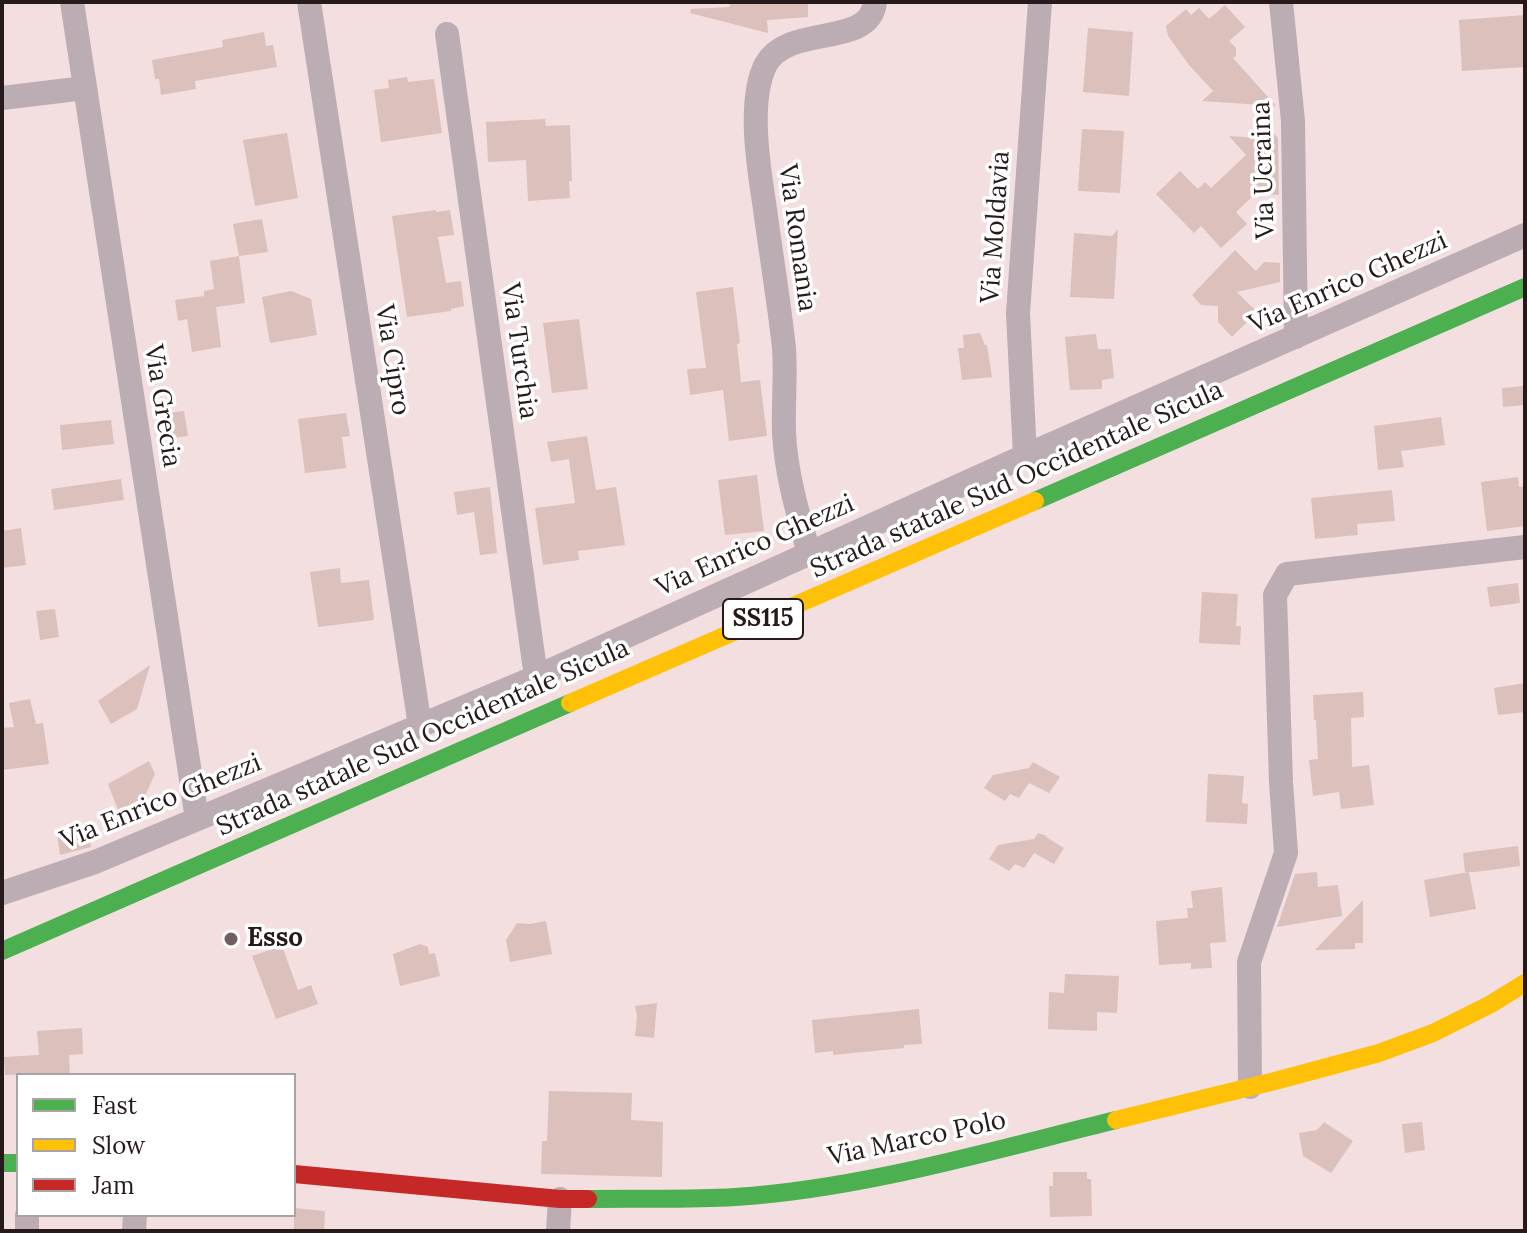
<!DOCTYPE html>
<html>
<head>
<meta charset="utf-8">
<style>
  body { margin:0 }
  #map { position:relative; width:1527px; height:1233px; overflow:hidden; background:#f3dee0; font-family:Lora,serif }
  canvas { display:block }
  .frame { position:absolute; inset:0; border:4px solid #271a1b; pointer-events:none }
  .legend { position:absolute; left:16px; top:1073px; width:280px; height:144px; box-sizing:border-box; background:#fff; border:2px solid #a9a3a4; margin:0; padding:10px 14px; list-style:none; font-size:24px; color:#271a1b }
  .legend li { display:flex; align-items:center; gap:16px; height:40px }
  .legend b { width:40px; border:2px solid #a9a3a4 }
</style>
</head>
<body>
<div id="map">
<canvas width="1527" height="1233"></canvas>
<div class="frame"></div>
<ul class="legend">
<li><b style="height:10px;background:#4caf50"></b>Fast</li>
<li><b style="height:10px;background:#ffc107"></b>Slow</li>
<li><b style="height:10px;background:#c62828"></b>Jam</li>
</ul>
</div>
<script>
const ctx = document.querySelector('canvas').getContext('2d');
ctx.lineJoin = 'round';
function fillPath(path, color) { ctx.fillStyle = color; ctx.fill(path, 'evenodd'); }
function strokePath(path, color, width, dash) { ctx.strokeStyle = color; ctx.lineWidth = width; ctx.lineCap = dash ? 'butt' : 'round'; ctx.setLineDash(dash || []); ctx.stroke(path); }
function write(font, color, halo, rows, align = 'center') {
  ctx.font = font + ' Lora,serif'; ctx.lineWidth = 7; ctx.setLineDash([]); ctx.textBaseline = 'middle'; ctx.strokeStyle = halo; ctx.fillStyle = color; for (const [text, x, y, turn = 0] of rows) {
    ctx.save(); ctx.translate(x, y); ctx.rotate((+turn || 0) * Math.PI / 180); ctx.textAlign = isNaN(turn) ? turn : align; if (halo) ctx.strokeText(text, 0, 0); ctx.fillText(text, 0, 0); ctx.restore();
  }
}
fillPath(new Path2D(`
  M729,2H808V17L767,20L768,33L690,13L691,9L730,7Z
  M1225,5L1245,27L1229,41L1236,48V56L1233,58L1276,106L1202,101L1213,91L1189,65L1168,36L1166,26L1186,9L1191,15L1199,8L1209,19Z
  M1525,15V67L1462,71L1459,20Z
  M1088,28L1133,32L1129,96L1083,92Z
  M264,32L266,46L273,45L277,67L195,81L196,89L161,95L159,79H155L152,60L223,47L222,40Z
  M407,77L408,82L434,79L442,133L381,142L374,90L389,88L388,80Z
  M1260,118L1278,138L1279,195L1255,194L1236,212L1247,224L1221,248L1201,226L1194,233L1156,194L1180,171L1198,189L1205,182L1211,188L1246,155L1229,136L1259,138Z
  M545,119L546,126L570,125L572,181H569L570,198L528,201L526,160L488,162L486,122Z
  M1082,129L1124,131L1120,193L1078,191Z
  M287,133L298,198L255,206L243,140Z
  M436,210V212L450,210L454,235L438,237L446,283L461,281L464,306L451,309V311L407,317L392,216Z
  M262,219L268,252L239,256L233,224Z
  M1118,229L1114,299L1070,297L1074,233L1112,236Z
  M1235,250L1256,271L1264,262L1280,263V282L1237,292L1257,312L1232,337L1218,322V306L1201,305L1192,295Z
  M239,256L245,303L216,307L221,347L192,352L187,319L178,321L175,300L204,296V291L214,289L210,261Z
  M733,287L740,343L737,344L741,382L760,380L767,436L729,441L723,390L690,395L687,369L706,368L696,292Z
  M291,291L311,299L317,335L270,343L262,297Z
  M579,319L588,389L552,393L543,323Z
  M980,333L985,345H987L992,377L962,380L958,348H964L963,335Z
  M1096,334L1098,349H1111L1114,378L1102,380V389L1070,390L1065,337Z
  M1525,386V405L1503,407L1502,388Z
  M184,411L188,436L164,439L160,414Z
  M346,413L350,436L342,437L346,468L305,473L298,419Z
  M1441,417L1445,445L1401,451L1404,467L1378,470L1374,426Z
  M111,420L114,444L62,450L60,425Z
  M587,436L596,490L616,487L625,545L578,551L579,560L543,565L535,508L575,503L569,459L551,462L547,442Z
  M757,475L764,531L725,535L718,480Z
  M1518,477L1519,487L1525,486V526L1487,531L1481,482Z
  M121,479L124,500L54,510L51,489Z
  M490,487L497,553L480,555L474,512L457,515L454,492Z
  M1392,490L1395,521L1357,524L1358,535L1315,539L1311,498Z
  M21,528L26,565L2,568V531Z
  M340,568L341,583L369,580L374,620L318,627L310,572Z
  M1518,583L1520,603L1490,607L1487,587Z
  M1202,592L1238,594L1236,626H1241L1240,645L1199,643Z
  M55,609L59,637L40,640L36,611Z
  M150,665L137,709L111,724L98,701Z
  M1525,683V712L1498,715L1494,688Z
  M1363,692L1364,717L1351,718L1352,767L1369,765L1374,805L1341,809L1339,792L1313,796L1309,760L1318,759L1316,720H1314L1313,695Z
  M30,699L36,724L43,723L49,764L2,770V728L14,727L9,703Z
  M149,761L155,774L144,798L118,810L108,784Z
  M1033,762L1060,777L1049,793L1029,783L1019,798L1010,794L1005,801L984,788L993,775L1029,768Z
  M1208,774L1244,776L1242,803L1248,804L1247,824L1206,822Z
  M88,828L91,847L60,855L57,834Z
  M1038,833L1047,836L1046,837L1064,848L1054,864L1034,853L1024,868L1015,864L1009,871L989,859L998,845L1034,839Z
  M1518,846L1520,866L1475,872H1465L1463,853Z
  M1317,872L1318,887L1338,885L1342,916L1277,927L1295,874Z
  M1469,872L1476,909L1430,917L1424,880Z
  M1222,887L1226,942L1210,943L1212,968L1191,969V963L1159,965L1156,921L1188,918L1187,908H1193L1191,891Z
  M1363,900V943H1355V949L1315,950Z
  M546,921L552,954L510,962L506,940L517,923L530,924Z
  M420,944L428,947L429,954L435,953L440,976L400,986L393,954Z
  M282,946L298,990L311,985L318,1004L276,1019L252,956Z
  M1065,974L1119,976L1117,1013L1097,1012V1031L1048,1029L1049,992L1064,993Z
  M657,1003L654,1038L635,1036L637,1016L635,1006Z
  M919,1009L922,1044L904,1045V1048L833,1055V1051L815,1053L812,1020Z
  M82,1028L83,1054L69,1055L70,1074L5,1075L4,1057L39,1055L37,1031Z
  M549,1091L632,1093L631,1120L663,1122L662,1177L541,1174L542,1141H547Z
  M1324,1122L1353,1141L1331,1173L1303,1156L1299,1133L1317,1130Z
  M1422,1122L1425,1150L1405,1153L1402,1124Z
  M1053,1172H1087V1179H1091L1092,1216L1050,1217L1049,1186H1053Z
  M294,1208L325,1211L324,1231H294Z`), '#dcc0bc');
strokePath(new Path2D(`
  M72,2L197,819
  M309,2L420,726
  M1281,2L1293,121L1296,337
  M447,34L536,677
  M2,98L85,88
  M1025,456L1018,313L1040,2
  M809,553C798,514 786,474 784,433C783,405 786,376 784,348C779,301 771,255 765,209C759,169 747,101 766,64C789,23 870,49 875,2
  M2,893L95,862L536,677L1025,456L1525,235
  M1250,1087L1249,962L1286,853L1281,782L1275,595L1287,574L1525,547
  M27,1215V1231
  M134,1231L135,1215
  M558,1231L560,1199`), '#bcadb4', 24);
strokePath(new Path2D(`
  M1035,501L1525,287
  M2,951L570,703
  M2,1163H18
  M588,1199C637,1198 686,1200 735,1197C862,1189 993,1150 1116,1120`), '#4caf50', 18);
strokePath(new Path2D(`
  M570,703L1035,501
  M1116,1120L1275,1081L1379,1053L1433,1033L1491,1004L1525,983`), '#ffc107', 18);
strokePath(new Path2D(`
  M294,1174L560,1199H588`), '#c62828', 18);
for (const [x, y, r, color] of [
  [231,939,8,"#6e5f60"]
]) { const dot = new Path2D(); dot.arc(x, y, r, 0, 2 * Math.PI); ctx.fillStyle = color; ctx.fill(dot); strokePath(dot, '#fff', 3); }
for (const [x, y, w] of [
  [763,619,80]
]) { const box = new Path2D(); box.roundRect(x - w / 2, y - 20, w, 40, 6); ctx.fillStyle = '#fff'; ctx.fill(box); strokePath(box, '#271a1b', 2); }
write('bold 24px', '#271a1b', null, [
  ["SS115",763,619]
]);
write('26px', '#271a1b', '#fff', [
  ["Via Ucraina",1264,170,-92],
  ["Via Moldavia",996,227,-86],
  ["Via Romania",797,238,82],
  ["Via Enrico Ghezzi",1348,283,-24],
  ["Via Turchia",519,351,82],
  ["Via Cipro",392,360,81],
  ["Via Grecia",162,406,81],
  ["Strada statale Sud Occidentale Sicula",1017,480,-24],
  ["Via Enrico Ghezzi",755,546,-24],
  ["Strada statale Sud Occidentale Sicula",423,738,-24],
  ["Via Enrico Ghezzi",161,802,-22],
  ["Via Marco Polo",917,1139,-12]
]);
write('bold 26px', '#271a1b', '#fff', [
  ["Esso",247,939]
], 'left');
</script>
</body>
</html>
